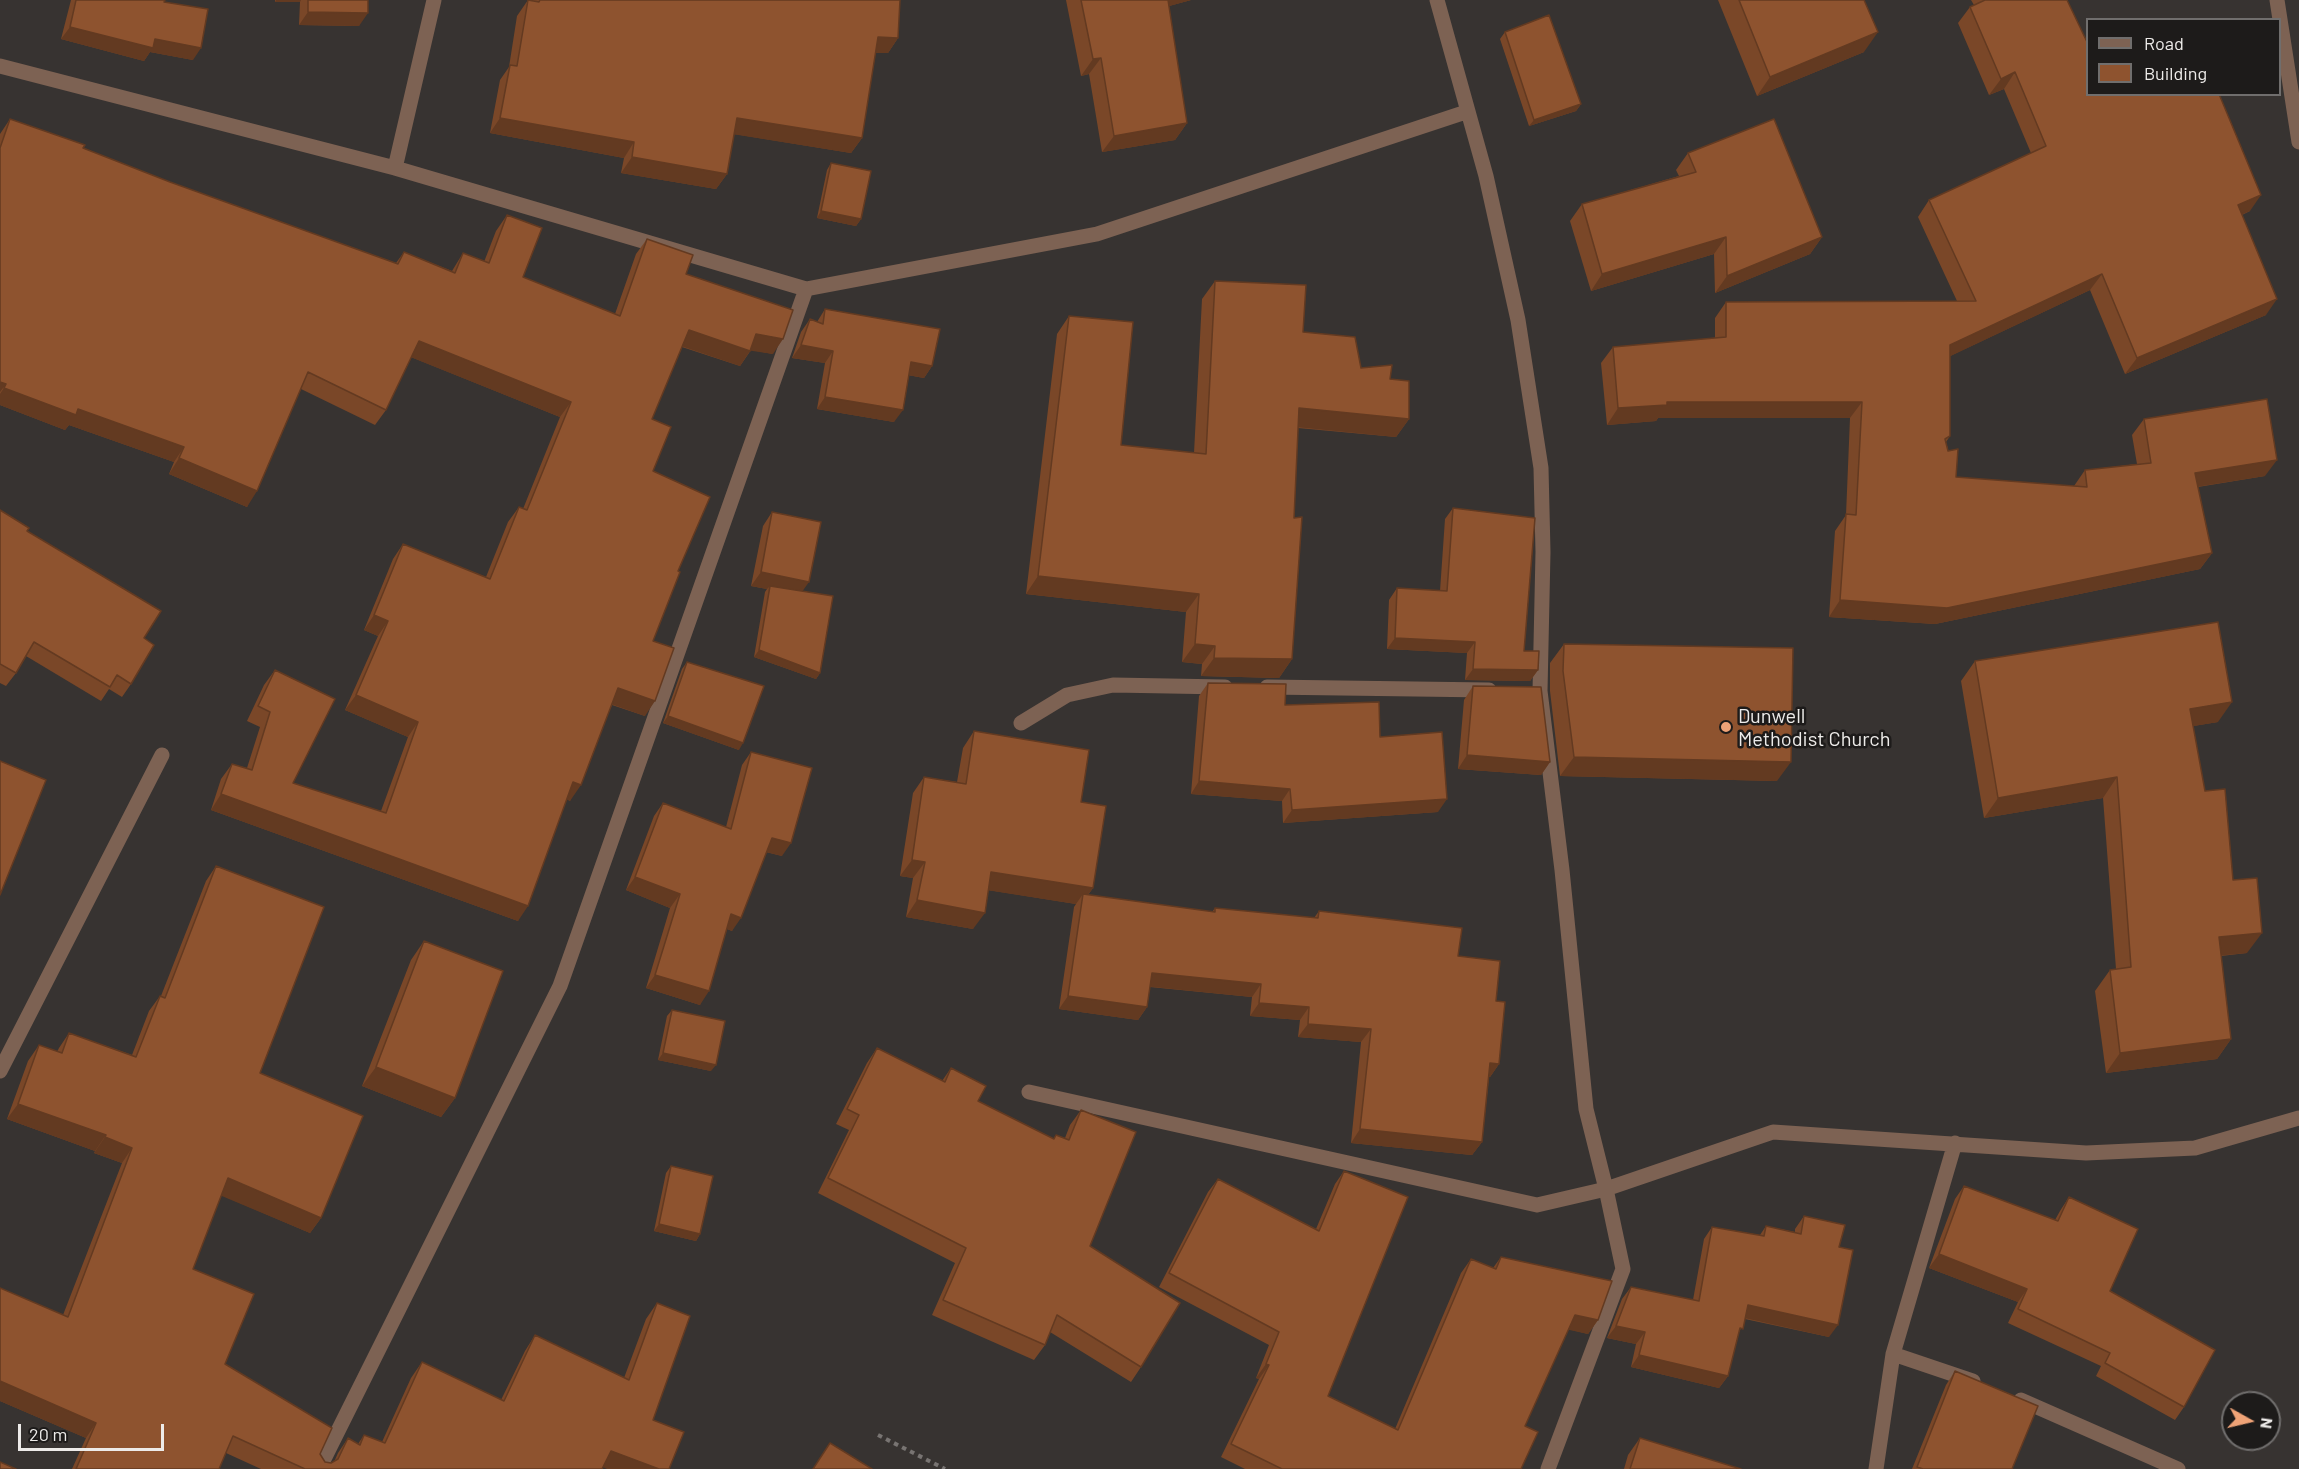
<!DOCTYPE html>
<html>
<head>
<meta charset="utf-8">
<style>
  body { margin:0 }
  #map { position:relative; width:2299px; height:1469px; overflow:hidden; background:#373331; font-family:Barlow,sans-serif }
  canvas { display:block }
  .legend { position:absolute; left:2086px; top:18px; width:195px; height:78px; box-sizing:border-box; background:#1d1b1a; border:2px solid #706e6d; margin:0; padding:8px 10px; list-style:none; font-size:18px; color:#edebe9 }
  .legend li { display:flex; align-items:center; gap:12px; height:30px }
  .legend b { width:30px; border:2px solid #706e6d }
  .north { position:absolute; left:2221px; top:1391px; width:60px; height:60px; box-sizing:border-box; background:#1d1b1a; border:2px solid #706e6d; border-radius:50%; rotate:98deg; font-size:16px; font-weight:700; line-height:24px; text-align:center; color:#edebe9 }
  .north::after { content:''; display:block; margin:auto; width:21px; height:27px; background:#efa377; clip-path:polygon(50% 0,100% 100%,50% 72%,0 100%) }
  .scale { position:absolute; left:18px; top:1424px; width:146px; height:27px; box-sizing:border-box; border:3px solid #edebe9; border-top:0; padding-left:8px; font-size:18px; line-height:21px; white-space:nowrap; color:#edebe9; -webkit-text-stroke:4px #1d1b1a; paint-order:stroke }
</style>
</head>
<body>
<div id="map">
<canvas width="2299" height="1469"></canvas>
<ul class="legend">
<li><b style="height:8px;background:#7d6253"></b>Road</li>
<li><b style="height:16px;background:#8e532f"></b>Building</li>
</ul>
<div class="north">N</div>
<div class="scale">20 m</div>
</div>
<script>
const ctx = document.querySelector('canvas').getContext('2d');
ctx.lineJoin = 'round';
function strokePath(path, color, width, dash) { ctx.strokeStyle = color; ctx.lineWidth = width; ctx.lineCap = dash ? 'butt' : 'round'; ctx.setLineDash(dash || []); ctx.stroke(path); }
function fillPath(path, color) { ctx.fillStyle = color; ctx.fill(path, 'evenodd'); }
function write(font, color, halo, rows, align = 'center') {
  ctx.font = font + ' Barlow,sans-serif'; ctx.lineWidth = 5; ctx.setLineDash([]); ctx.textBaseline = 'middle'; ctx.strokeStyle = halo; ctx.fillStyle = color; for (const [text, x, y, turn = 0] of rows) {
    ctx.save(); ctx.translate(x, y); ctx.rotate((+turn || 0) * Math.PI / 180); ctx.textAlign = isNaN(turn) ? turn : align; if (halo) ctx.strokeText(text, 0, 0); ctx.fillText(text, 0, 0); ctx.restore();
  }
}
strokePath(new Path2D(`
  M878,1435L945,1469`), '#787472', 4, [4.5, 4.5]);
strokePath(new Path2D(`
  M1437,0L1486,176L1518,320L1541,468L1543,552L1540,691L1562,870L1586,1109L1606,1189L1623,1269L1548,1469
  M2277,0L2299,142
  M0,66L395,168L806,289L1097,234L1466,112
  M395,168L434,0
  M1267,687L1489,690
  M1021,723L1067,695L1113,685L1225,687
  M0,1071L162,755
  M1029,1092L1537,1205L1606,1189L1773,1132L2086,1153L2195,1148L2299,1118
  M1893,1354L1973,1381
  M2021,1400L2178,1469
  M319,1469L560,986L806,289
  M1876,1469L1893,1354L1955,1143`), '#7d6253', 15);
fillPath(new Path2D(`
  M71,0H165L164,2L193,60L150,52L144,61L61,39Z
  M275,0H368L359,26L299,25L300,2H275Z
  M528,0H900L898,38L888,53H875L862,138L851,153L734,134L727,174L716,189L621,173L624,158L490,133L500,80L509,67L517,16Z
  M1066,0H1191L1169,6L1187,123L1175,140L1102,152L1089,74L1081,76Z
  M1718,0H1864V52L1757,96Z
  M1971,0H2067L2088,94L2250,211L2242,215L2266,315L2125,374L2090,290L1950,356V436L1946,442L1956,477L2074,486L2085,470L2137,464L2132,435L2144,419L2265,476L2198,487L2212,553L2200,569L1935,624L1829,617L1835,531L1846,515L1850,418H1658L1656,421L1607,425L1601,363L1613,347L1715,338V318L1726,302L1957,301L1918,217L1929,200L2031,153L2004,89L1989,95L1958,23L1970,7L1974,5Z
  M1505,32L1581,104L1576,111L1529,126L1500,39Z
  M10,119L170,182L396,263L404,252L452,271L463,253L484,262L496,231L507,215L523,277L615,314L636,254L647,239L773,354L751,350L740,366L682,347L652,419L653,471L678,571L653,641L645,716L612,705L570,801L567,799L518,921L211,810L221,779L232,764L247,768L260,727L247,721L264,685L275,670L293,783L381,811L408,737L345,710L378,636L364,630L393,559L403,544L486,577L508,522L519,507L523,509L560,417L411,357L386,410L375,425L301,389L247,507L169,474L174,462L69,425L65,430L0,405V134Z
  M1688,153L1822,237L1810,254L1715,293L1714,254L1591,291L1570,221L1582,204L1679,176L1676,170Z
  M831,163L861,219L856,226L817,218L827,170Z
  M1215,281L1303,332L1361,368L1390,379L1409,419L1396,437L1298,428L1294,518L1292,659L1279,678L1201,676L1202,664L1182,662L1186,612L1026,594L1057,334L1069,316L1121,445L1194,453L1202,299Z
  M825,309L932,366L924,378L908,375L894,422L817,409L825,363L792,358L801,332L810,319L817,322Z
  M1453,508L1524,651L1538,670L1530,681L1465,680L1467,653L1387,649L1389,600L1397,588L1440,591L1445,519Z
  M0,510L27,531L144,638L131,684L122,697L109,689L101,701L26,656L16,673L6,686L0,683Z
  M772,512L802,591L820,673L816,679L754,657L765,592L767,589L751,586L763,526Z
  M1564,644L1777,781L1560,776L1550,691V663Z
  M1975,661L2218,722L2193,726L2205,791L2233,880L2247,953L2221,956L2231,1039L2217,1059L2106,1073L2095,991L2110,970L2116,969L2103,798L1984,818L1961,681Z
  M687,662L739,750L663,723L682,669Z
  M1208,683L1285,705L1380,737L1438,812L1283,823L1282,801L1191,794L1199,696Z
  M1473,686L1550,762L1541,775L1458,769L1464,700Z
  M974,731L1081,802L1093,888L1088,895L1212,912L1215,908L1314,918L1319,911L1458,956L1496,1001L1499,1064L1490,1077H1489L1482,1142L1472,1155L1351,1143L1361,1042L1298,1037L1300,1020L1250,1016L1252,997L1150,987L1147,1007L1138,1020L1059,1009L1074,907L1076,904L988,890L973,929L906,917L913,878L900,876L913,793L924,777L957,782L963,748Z
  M751,752L782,856L766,852L732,931L727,929L700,1005L646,988L670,908L626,890L654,816L663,803L726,827L742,765Z
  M216,866L260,1073L321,1218L310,1233L221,1195L193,1269L225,1364L320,1454L325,1462L331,1463L334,1462L338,1453L348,1438L358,1444L364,1435L382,1442L411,1378L422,1362L501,1400L525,1351L535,1335L624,1378L646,1319L657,1303L602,1469H261L226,1453L219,1469H72L86,1438L0,1401V1288L63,1315L122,1163L94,1153L95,1151L7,1119L28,1061L39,1045L57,1052L59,1048L69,1033L132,1055L149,1011L160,996H161L206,881Z
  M424,941L455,1098L441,1117L362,1086L411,960Z
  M672,1010L711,1071L658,1060L667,1016Z
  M877,1048L942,1081L951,1068L978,1101L1053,1139L1056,1135L1065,1138L1070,1125L1081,1110L1090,1246L1141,1367L1131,1382L1050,1332L1045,1345L1034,1360L932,1315L955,1263L818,1193L849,1130L836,1124L867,1063Z
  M671,1166L700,1234L696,1241L654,1231L666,1173Z
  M1344,1171L1328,1396L1395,1429L1461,1273L1471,1259L1493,1268L1501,1257L1598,1320L1588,1334L1568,1329L1525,1426L1521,1469H1245L1221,1457L1259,1379L1256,1378L1269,1345L1159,1287L1208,1192L1218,1179L1316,1229L1335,1184Z
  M1964,1186L2055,1220L2060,1211L2069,1197L2110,1291L2184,1407L2175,1420L2096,1376L2101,1366L2008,1323L2018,1302L1929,1268L1955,1199Z
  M1804,1216L1839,1247L1829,1337L1745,1319L1737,1337L1728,1376L1719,1388L1631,1367L1636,1344L1607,1338L1622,1299L1631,1287L1693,1300L1704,1239L1712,1227L1760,1235L1766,1226L1795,1232V1229Z
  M1955,1371L2012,1469H1912L1946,1385Z
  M1640,1438L1741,1469H1624L1628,1455Z`), '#7a4728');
fillPath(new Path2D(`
  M276,0H301L300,2H275Z
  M1162,0H1191L1155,10Z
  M308,12L368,13L359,26L299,25Z
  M70,27L155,39L201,48L193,60L150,52L144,61L61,39Z
  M1878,32L1864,52L1757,96L1770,77Z
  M878,37L898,38L888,53H867Z
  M1101,58L1089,74L1081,76L1093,59Z
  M2015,72L2004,89L1989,95L2001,79Z
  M1581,104L1576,111L1529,126L1534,120Z
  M500,118L634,142L624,158L490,133Z
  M737,118L862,138L851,153L726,133Z
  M1187,123L1175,140L1102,152L1114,136Z
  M632,157L727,174L716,189L621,173Z
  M2261,195L2250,211L2227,221L2238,205Z
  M821,211L861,219L856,226L817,218Z
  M1726,237L1714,254L1591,291L1602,274Z
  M1822,237L1810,254L1715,293L1727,276Z
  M2102,274L2090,290L1938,362L1950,345Z
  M2277,299L2266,315L2125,374L2137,358Z
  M689,330L750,351L740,366L678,345Z
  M756,334L783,339L773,354L746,350Z
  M419,341L571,402L560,417L408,356Z
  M801,345L833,351L825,363L792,358Z
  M911,362L932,366L924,378L902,374Z
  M0,382L6,384L0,392Z
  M4,388L78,409L184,447L174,462L69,425L65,430L0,405V394Z
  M825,397L903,410L894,422L817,409Z
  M1667,402H1862L1850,418H1658L1656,421L1607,425L1618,408Z
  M1299,408L1409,419L1396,437L1286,426Z
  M179,458L257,491L247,507L169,474Z
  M2277,460L2265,476L2183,489L2195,473Z
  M2212,553L2200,569L1935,624L1829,617L1840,600Z
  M761,572L809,582L799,596L770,586L767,589L751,586Z
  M1038,576L1199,594L1186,612L1026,594Z
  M374,615L388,621L378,636L364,630Z
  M1395,638L1475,642L1467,653L1387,649Z
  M1195,644L1215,646L1202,664L1182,662Z
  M759,650L820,673L816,679L754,657Z
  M1214,658L1292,659L1279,678L1201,676Z
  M1473,669L1538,670L1530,681L1465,680Z
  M618,688L655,701L645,716L608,703Z
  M356,695L418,722L408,737L345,710Z
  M2232,702L2218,722L2176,729L2190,709Z
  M668,716L743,743L739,750L663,723Z
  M1467,755L1550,762L1541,775L1458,769Z
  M1574,757L1791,762L1777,781L1560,776Z
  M2117,777L2103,798L1984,818L1998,798Z
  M1199,781L1290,789L1282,801L1191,794Z
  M573,782L581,785L570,801L562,797Z
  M221,794L528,906L518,921L211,810Z
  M1447,799L1438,812L1283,823L1292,810Z
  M772,838L791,843L782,856L762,851Z
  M912,860L925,862L913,878L900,876Z
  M991,872L1093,888L1082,903L1083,894L1076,904L980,889Z
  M635,877L680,894L670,908L626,890Z
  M917,900L985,913L973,929L906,917Z
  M731,914L741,918L732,931L722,927Z
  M2262,933L2247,953L2205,957L2219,937Z
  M1152,973L1261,984L1252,997L1143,986Z
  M655,975L709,991L700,1005L646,988Z
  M1068,996L1147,1007L1138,1020L1059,1009Z
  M1259,1003L1309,1007L1300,1020L1250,1016Z
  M1308,1024L1371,1029L1361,1042L1298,1037Z
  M2231,1039L2217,1059L2106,1073L2120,1053Z
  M663,1053L716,1065L711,1071L658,1060Z
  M1490,1063L1499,1064L1490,1077L1481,1076Z
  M376,1067L455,1098L441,1117L362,1086Z
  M18,1104L106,1135L95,1151L7,1119Z
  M1360,1129L1482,1142L1472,1155L1351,1143Z
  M105,1137L132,1148L122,1163L94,1153Z
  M228,1178L321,1218L310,1233L217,1194Z
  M659,1224L700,1234L696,1241L654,1231Z
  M1939,1254L2027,1289L2018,1302L1929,1268Z
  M1748,1305L1838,1325L1829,1337L1740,1317Z
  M1575,1315L1598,1320L1588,1334L1565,1329Z
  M1616,1326L1645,1332L1636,1344L1607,1338Z
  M1639,1355L1728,1376L1719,1388L1631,1367Z
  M1266,1364L1269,1365L1259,1379L1256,1378Z
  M0,1381L96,1423L86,1438L0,1401Z
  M611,1451L659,1469H607L600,1466Z`), '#633a21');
const building = new Path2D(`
  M76,0H165L164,2L208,9L201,48L155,39L153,48L70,27Z
  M308,0H368V13L308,12Z
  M528,0L539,2L540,0H900L898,38L878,37L862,138L737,118L727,174L632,157L634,142L500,118L510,65L517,66Z
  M1081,0H1168L1187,123L1114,136L1101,58L1093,59Z
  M1739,0H1864L1878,32L1770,77Z
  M1985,0H2067L2088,44V94H2219L2261,195L2238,205L2277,299L2137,358L2102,274L1950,345V436L1945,439L1948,451L1958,449L1956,477L2087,487L2085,470L2151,463L2144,419L2267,399L2277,460L2195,473L2212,553L1947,608L1840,600L1846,514L1856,515L1862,402H1667V405L1618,408L1613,347L1726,337V302L1976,301L1929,200L2046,146L2015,72L2001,79L1970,7Z
  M1549,15L1581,104L1534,120L1505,32Z
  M10,119L85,145L83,148L170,182L398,264L404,252L455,273L463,253L489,263L507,215L542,228L523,277L620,316L647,239L693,255L686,274L793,310L783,339L756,334L750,351L689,330L652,419L671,427L653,471L710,497L678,571L680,572L653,641L674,648L655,701L618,688L581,785L573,782L528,906L221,794L232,764L252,770L270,712L258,706L275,670L335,699L293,783L386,813L418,722L356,695L388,621L374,615L403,544L490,579L519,507L527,510L571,402L419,341L386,410L308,372L257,491L179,458L184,447L78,409L76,415L4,388L6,384L0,382V148Z
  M1774,119L1822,237L1727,276L1726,237L1602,274L1582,204L1696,172L1688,153Z
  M831,163L871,171L861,219L821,211Z
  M1215,281L1306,285L1303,332L1355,337L1361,368L1392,365L1390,379L1409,381V419L1299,408L1294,518L1302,517L1292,659L1214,658L1215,646L1195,644L1199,594L1038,576L1069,316L1133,322L1121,445L1206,454Z
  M825,309L940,329L932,366L911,362L903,410L825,397L833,351L801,345L810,319L823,324Z
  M1453,508L1535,518L1524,651H1539L1538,670L1473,669L1475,642L1395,638L1397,588L1447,591Z
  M0,510L29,528L27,531L161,611L144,638L154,645L131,684L117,675L110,687L34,642L16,673L0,664Z
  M772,512L821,522L809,582L761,572Z
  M770,586L833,596L820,673L759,650Z
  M2218,622L2232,702L2190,709L2205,791L2225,789L2233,880L2257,878L2262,933L2219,937L2231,1039L2120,1053L2110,970L2131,967L2117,777L1998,798L1975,661Z
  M1564,644L1793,648L1791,762L1574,757L1563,671Z
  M687,662L764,686L743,743L668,716Z
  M1208,683L1286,684L1285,705L1379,702L1380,737L1442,732L1447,799L1292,810L1290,789L1199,781Z
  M1473,686L1541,687L1550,762L1467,755Z
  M974,731L1089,750L1081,802L1106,806L1093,888L991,872L985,913L917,900L925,862L912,860L924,777L966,784Z
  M751,752L812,768L791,843L772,838L741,918L731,914L709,991L655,975L680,894L635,877L663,803L731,829Z
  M0,761L46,780L0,895Z
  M216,866L324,907L260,1073L363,1116L321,1218L228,1178L193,1269L254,1294L225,1364L332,1428L320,1454L325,1462L331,1463L338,1459L348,1438L360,1445L364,1435L385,1443L422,1362L504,1401L535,1335L629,1380L657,1303L690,1316L653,1420L684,1432L669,1469H659L611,1451L602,1469H305L233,1436L219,1469H76L96,1423L0,1381V1288L68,1317L132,1148L105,1137L106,1135L18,1104L39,1045L62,1053L69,1033L136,1057L160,996L165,998Z
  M1083,894L1215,912V908L1318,918L1319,911L1462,928L1458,956L1500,961L1496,1001L1505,1002L1499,1064L1490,1063L1482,1142L1360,1129L1371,1029L1308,1024L1309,1007L1259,1003L1261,984L1152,973L1147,1007L1068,996Z
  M424,941L503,971L455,1098L376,1067Z
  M672,1010L725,1021L716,1065L663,1053Z
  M877,1048L945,1082L951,1068L986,1086L978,1101L1054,1139L1056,1135L1069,1140L1081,1110L1136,1132L1090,1246L1180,1303L1141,1367L1057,1315L1045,1345L943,1300L966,1248L828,1178L859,1115L847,1109Z
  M671,1166L713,1176L700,1234L659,1224Z
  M1344,1171L1408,1197L1328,1396L1398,1430L1471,1259L1496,1269L1501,1257L1612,1281L1598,1320L1575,1315L1525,1426L1538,1432L1521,1469H1282L1231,1444L1269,1365L1266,1364L1279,1332L1169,1273L1218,1179L1319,1231Z
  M1964,1186L2058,1221L2069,1197L2138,1229L2110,1291L2215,1350L2184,1407L2105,1363L2110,1353L2018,1309L2027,1289L1939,1254Z
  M1804,1216L1845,1225L1839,1247L1853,1250L1838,1325L1748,1305L1743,1329L1740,1328L1728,1376L1639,1355L1645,1332L1616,1326L1631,1287L1699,1301L1712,1227L1764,1236L1766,1226L1801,1234Z
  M1955,1371L2038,1406L2012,1469H1923L1917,1467Z
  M1640,1438L1741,1469H1630Z
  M830,1443L872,1469H813Z
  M0,1462L16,1469H0Z`);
fillPath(building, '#8e532f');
strokePath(building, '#633a21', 1.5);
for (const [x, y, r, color] of [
  [1726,727,6,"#efa377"]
]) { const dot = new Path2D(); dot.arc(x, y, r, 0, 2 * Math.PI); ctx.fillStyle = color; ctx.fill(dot); strokePath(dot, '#1d1b1a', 2); }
write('20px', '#edebe9', '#1d1b1a', [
  ["Dunwell",1738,716],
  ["Methodist Church",1738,739]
], 'left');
</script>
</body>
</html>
